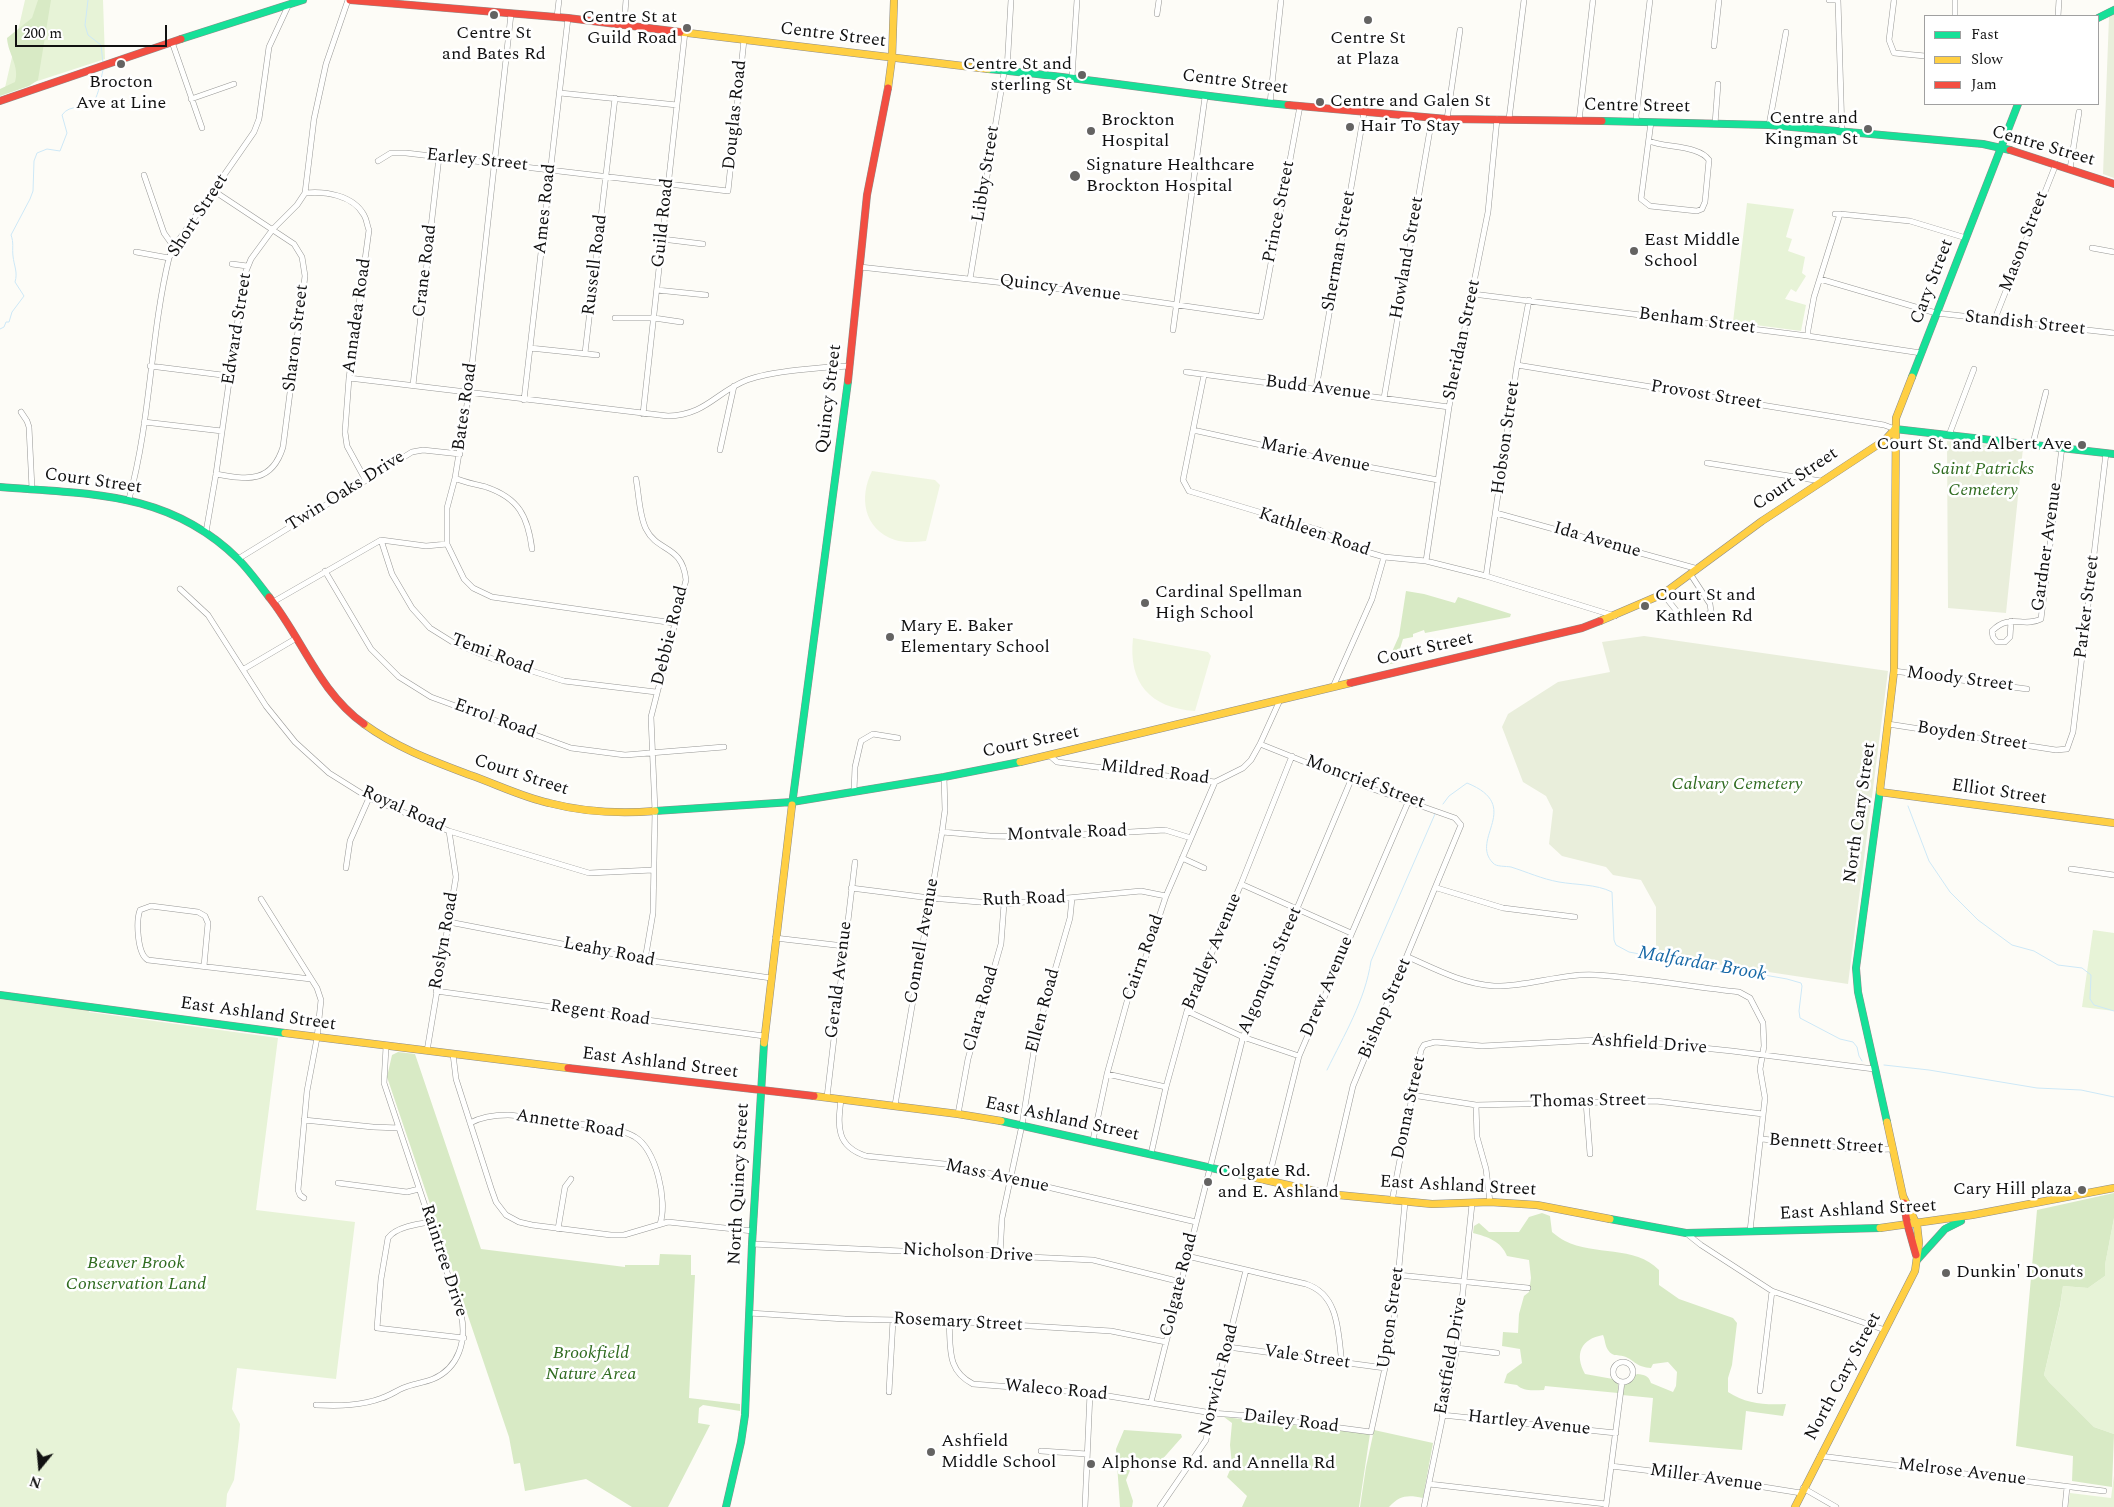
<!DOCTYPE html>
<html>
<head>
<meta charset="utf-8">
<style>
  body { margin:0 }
  #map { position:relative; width:2114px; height:1507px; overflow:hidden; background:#fdfcf7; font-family:Spectral,serif }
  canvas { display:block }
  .legend { position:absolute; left:1924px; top:15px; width:175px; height:90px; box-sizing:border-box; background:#fff; border:1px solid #a0a0a0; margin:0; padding:6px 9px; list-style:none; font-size:15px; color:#111 }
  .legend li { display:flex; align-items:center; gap:10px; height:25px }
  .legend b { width:25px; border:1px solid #a0a0a0 }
  .north { position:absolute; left:15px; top:1442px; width:50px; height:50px; -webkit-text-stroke:4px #fff; paint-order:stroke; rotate:197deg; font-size:14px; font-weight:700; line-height:20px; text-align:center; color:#111 }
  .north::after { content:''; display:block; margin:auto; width:18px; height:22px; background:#111; clip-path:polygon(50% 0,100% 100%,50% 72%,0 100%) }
  .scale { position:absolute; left:15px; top:25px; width:152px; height:22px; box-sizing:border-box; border:2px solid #111; border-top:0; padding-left:6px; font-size:15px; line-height:18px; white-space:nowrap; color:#111; -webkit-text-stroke:4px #fff; paint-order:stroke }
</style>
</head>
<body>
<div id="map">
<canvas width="2114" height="1507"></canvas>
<ul class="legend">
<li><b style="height:6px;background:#16e098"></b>Fast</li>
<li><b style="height:6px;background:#ffcf43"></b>Slow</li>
<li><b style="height:6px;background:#f24e42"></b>Jam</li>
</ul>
<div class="north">N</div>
<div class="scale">200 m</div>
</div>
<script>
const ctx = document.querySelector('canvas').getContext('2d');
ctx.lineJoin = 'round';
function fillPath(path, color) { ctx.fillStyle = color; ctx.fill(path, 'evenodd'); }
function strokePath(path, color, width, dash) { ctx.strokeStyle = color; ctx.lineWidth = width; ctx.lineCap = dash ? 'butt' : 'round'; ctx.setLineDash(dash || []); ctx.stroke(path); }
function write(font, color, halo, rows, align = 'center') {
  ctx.font = font + ' Spectral,serif'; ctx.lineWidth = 5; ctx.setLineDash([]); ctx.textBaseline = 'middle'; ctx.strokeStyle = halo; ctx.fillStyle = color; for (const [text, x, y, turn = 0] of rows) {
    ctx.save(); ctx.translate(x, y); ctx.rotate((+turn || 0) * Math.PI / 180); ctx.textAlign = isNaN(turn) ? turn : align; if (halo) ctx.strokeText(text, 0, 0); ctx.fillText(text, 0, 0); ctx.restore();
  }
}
fillPath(new Path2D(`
  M25,0H103L105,59L4,92Z
  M1747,203L1794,209L1786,237L1792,239L1788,251L1805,257L1802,273L1806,276L1796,292L1791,289L1785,299L1806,305L1801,331L1733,322Z
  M2093,930L2114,933V1011L2082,1007Z
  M0,999L43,1005V1001L88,1007L89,1012L278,1038L256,1210L355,1222L336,1379L237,1368L232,1409L240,1424L239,1438L234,1480L227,1494L226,1507H0Z
  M2114,1218V1434L2094,1427L2049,1382L2044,1375L2060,1307L2063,1286L2088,1288L2105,1276V1265Z
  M2114,1475V1507H2068L2070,1493L2111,1498Z`), '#e7f3d7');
fillPath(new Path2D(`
  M38,0H51L38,80L29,86L0,96V89L15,82C20,66 8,54 7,38L32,18Z
  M1406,591L1424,594L1455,603L1458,597L1511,614L1510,617L1425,633L1424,630L1413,634V637L1403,639L1398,655H1396L1395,663L1386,665L1399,636Z
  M398,1052L415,1054L481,1249L625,1267V1265H659L660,1254L691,1255V1275H695L689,1398L740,1404V1411L703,1405L699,1408L698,1423L710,1425L668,1507H632L586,1479L525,1491L520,1463L514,1464L509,1437L387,1077L392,1055Z
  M2114,1193V1218L2105,1265V1276L2088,1288L2063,1286L2060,1306L2044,1375L2049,1382L2094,1427L2114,1434L2112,1487L2072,1481L2073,1456L2016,1446L2037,1210Z
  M1542,1213L1550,1216L1552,1232C1556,1235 1561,1239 1565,1241C1594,1256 1635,1245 1659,1270V1285L1679,1299L1733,1318L1737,1323L1732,1365L1728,1378V1392C1746,1404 1765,1405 1786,1404L1783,1416L1746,1411L1742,1450L1649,1442L1653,1398L1622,1395L1624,1386L1637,1374C1645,1375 1648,1375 1651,1383L1673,1392L1676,1386L1677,1372L1668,1362L1653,1364L1651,1368C1637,1367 1636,1362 1626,1357C1620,1354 1613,1358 1608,1350C1605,1346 1605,1339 1603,1335C1581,1339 1574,1354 1585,1374L1613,1379L1618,1383V1393L1545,1386L1544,1390C1534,1390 1524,1392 1517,1385L1504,1383L1507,1374L1522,1363L1520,1349L1502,1346L1503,1332L1518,1333L1519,1314L1524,1296L1529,1292L1531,1278L1529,1260L1507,1256C1501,1241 1488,1237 1473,1233L1474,1226L1479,1223L1489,1232H1519L1529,1217Z
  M1224,1417L1370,1434L1359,1507H1242L1247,1496L1227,1477L1232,1465L1230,1445L1232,1423Z
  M1124,1430L1181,1434L1182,1437L1160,1462L1146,1470L1139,1463L1131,1468L1126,1480L1133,1501L1132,1507H1120L1116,1449Z
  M1374,1430L1433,1443L1423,1498C1408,1495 1400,1495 1389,1507H1360L1366,1467Z`), '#d8eac5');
fillPath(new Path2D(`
  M2114,14V178L2103,174L2109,17Z
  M1947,441L2023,448L2006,613L1948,608Z
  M1644,636L1888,671L1848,984L1656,955V907L1641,880L1613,875L1606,867L1562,856L1549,844L1553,810L1546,796L1523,782L1502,727L1508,714L1558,682L1610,672L1602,642Z`), '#e9eedb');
fillPath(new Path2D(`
  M872,471L935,480L940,485L926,541C916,542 905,543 895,540C863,529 859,497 872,471Z
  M1133,638L1208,652L1211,656L1195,711C1150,708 1128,683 1133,638Z`), '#f0f6e1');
strokePath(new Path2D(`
  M88,0L85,25L88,35L101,45L103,63
  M0,329L4,327L6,322H9L12,312L24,296L15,282C18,272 14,266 13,256C12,248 14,243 11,235L30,199L33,191L34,161L37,153L47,149L60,151L67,133L62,115C70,103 85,111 94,101C99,94 101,78 103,70
  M1443,804L1449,796L1467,783C1524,806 1469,839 1493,863C1496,867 1506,866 1511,867C1527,872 1542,879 1559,882C1576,885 1596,884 1612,892L1614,940L1616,945L1629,952L1724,970L1742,971L1787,979L1801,983L1802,986L1799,1011L1800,1018L1840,1039L1853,1042L1857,1047L1859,1056L1862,1061
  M1908,806L1929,861L1950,892L1978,920L2012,945L2034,951L2058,965L2082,968L2091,975L2090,999L2094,1005L2114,1011
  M1884,1065L1929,1070L2037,1088L2081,1090L2114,1097
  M1327,1070C1344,1035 1365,1001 1371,961L1435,814`), '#cde8f7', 1);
const street = new Path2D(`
  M1829,0H1838
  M1838,0L1842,132
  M1894,0L1889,40L1894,53L1925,56
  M511,14L469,392L455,478L447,508V544L464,579L473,588L492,597L674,623
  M1157,14L1159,0
  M1955,16V0
  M2058,16L2059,0
  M557,17L559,0
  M624,25L626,0
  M172,42L202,128
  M1714,46L1719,0
  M1072,77L1077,0
  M560,93L677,105
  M191,99L234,84
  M1270,103L1281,0
  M1447,119L1460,30
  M1509,119L1524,0
  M1579,121L1593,0
  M1637,122L1636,116L1650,0
  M1715,124L1718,84
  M1769,125L1786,32
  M1649,141C1666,148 1699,145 1709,160L1705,202L1702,209L1697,211L1650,206L1641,199L1651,122
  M378,161L391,153H406L728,191L744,40
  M2070,169L2079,112
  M144,175L164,233L174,247
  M214,191L294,244L302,257L305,276L283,447C272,483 248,480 216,474
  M305,193C325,191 353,195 364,215C367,220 367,226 369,230L349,378L345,432L347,446L365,479
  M1840,214L1910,221L1966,238
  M662,239L703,244
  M2092,248L2114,252
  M136,252L169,258
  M232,264L247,266
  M860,267L1095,293L1261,317L1300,106
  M970,279L1004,73L1007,70L1011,0
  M1820,279L1936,313L2114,333
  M657,290L706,295
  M1473,294L1808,336L1921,353
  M615,318H654L681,322
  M1994,321L2056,164
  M1173,330L1205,97
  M1808,336V330L1814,297L1840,214H1835
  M530,348L597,355
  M585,353L615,98
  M1517,365L1884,425L1895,429
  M150,366L230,376
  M1186,372L1449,407
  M1204,375L1183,480L1189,491L1319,530L1350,547L1384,557L1426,561L1486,576L1615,616
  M349,378L668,416C706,415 716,392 747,380C771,371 824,367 850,366
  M413,385L439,157
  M1316,389L1364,113
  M1384,398L1432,118
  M524,400L568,18
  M21,412L27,421L29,427L32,489
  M643,414L685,32
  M144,422L222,431
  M1193,430L1320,458L1438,480
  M1949,435L1974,369
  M2033,443L2046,392
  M720,450L734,386
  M1707,463L1821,481
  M455,478C465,483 476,484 486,487C519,498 528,517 532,549
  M636,479C639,494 639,515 646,529C658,553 682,544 686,580L651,717L655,811L653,913L645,960
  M129,499C151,420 150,337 169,258L174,247L254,132L259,119L269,47L289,4
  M1496,513L1698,569
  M206,532L216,474L244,276L251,259L273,229L297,205L305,193L314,119L326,64L348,0
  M381,540L392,574L412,608L430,628L454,643L493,659L564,681L656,692
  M238,559L412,452L423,450L460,454
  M1426,561L1449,407L1488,212L1497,119
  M325,571L371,649L399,677L431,697L571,748L625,755L724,747
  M1486,576L1517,365L1529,300
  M180,589L208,615L266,706L295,742L329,773L369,798L449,831L589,873L653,870
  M1663,594L1679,614L1701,619L1707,616L1711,611L1710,604L1691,575
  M273,602L381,540L426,546L447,544
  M2011,621L2010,637L2005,642H1997L1993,637L1992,631C2010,613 2023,628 2041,619L2062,447
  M244,669L295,639
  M1894,671L2027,689
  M1333,687L1372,599L1384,557
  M1888,724L2056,750L2067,749L2073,732L2106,453
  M1260,744L1370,788L1455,818L1461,825L1353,1086L1328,1194
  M1049,755L1057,762L1215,782L1243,768L1251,760L1260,744L1280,700
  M854,791L855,767L861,741L873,734L898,738
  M942,832L990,836L1042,837L1165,830L1191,838
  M1182,858L1204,868
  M346,868L350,841L369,798
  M2071,869L2114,875
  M1241,884L1351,933
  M851,888L930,898L1004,904L1141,891L1166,896
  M1437,888L1503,908L1575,917
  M261,899L317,988L321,1000L317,1038L307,1091L298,1190L300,1195L304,1198
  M449,922L645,960L771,978
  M775,938L844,946
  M1408,957C1435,969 1463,984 1494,986C1528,987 1561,973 1596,975C1644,978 1692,987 1739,992L1750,998L1763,1023L1764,1046L1760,1069L1765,1098L1750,1231
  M204,966L208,923L205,916L198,912L151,906L140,910C136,921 137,954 148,960L311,979
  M436,991L764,1036
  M1187,1011L1243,1037L1299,1056
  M427,1051L456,877L449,831
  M453,1054L456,1079L491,1188L496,1202L506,1215L519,1222L532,1225L611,1235H624L668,1222L753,1231
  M1107,1074L1166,1087
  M1412,1095L1476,1105L1656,1101L1763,1114
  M827,1097L855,862
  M841,1099C838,1125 835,1146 866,1156L954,1165L1196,1222
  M1586,1102L1590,1154
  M895,1105L942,832L945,810L944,777
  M1476,1105L1477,1137L1486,1169L1490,1202
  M958,1114L968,1059L1001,944L1004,904
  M304,1120L373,1127L399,1128
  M470,1123C481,1117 495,1115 508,1115C517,1115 528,1118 538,1120C561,1123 617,1125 635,1137C656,1150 668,1201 660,1224
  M1762,1139L1862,1150L1892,1149
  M1093,1140L1107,1074L1128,998L1140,974L1166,896L1215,782
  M1151,1154L1166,1087L1187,1011L1241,884L1292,756
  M1268,1181L1299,1056L1409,800
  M338,1183L407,1192L419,1189
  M1392,1201L1421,1050L1424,1045L1435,1042L1482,1046L1616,1039L1732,1051L1874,1069
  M431,1222C417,1224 396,1227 388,1238L381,1279L377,1328L464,1338
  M558,1229L565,1187L571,1179
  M1686,1233L1701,1245L1772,1291L1885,1330
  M752,1244L1093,1260L1181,1282
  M1000,1255L1002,1218L1022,1125L1037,1032L1070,918L1072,898
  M1187,1256L1306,1284C1340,1295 1338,1334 1342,1364
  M1398,1275L1528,1288
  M749,1313L845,1319L949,1321L1111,1331L1166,1342
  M949,1321C951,1348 946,1370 973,1384L1090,1393L1212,1413L1250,1416L1371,1432L1393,1331L1405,1202
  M1228,1347L1385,1368
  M1457,1348L1497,1353
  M1613 1372a10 10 0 1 1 20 0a10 10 0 1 1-20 0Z
  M1760,1391L1772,1291
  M889,1392L893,1320
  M1151,1402L1243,1037L1351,780
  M316,1405C338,1406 361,1406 382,1398C389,1396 396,1391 403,1388C412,1384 423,1383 433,1379C459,1368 467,1340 461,1314L384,1083L386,1047
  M1442,1415L1616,1433
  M1041,1451L1087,1454
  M1820,1456L2104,1491
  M1611,1466L1701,1477L1801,1493
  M1429,1484L1606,1504
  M1803,1488L1836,1507
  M1606,1506L1622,1382
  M1085,1507L1090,1393
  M1160,1507L1206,1440L1213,1402L1246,1270
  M1424,1507L1457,1348L1472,1204
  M2065,1507L2067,1487`);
const fast = new Path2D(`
  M2098,18L2114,10
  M181,39L303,0
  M988,69C1088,78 1187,95 1288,105
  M1602,121L1769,125L1983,144L2010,150
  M1912,377L2018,104
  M1895,429L2114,454
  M0,487C89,494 169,491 238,559C249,570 259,584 269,597
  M1880,790L1856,968L1858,992L1887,1122
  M792,805L848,381
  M655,811L792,802L944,777L1020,762
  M0,995L285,1033
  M1001,1121L1243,1175
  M1610,1219L1686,1233L1880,1228
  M1917,1260L1945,1229L1961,1221
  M726,1507L741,1442L745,1415L752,1244L764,1043`);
const slow = new Path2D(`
  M680,32L988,69
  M888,88L892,58L894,0
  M1600,621L1663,594L1762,521L1885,440L1895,429
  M364,724C397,748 433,761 470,775C496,784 522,797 549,803C584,812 620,814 655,811
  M1020,762L1350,683
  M1880,790L1894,671L1896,418L1912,377
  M1880,792L2114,823
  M285,1033L568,1068
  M764,1043L792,805
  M814,1096L958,1114L1001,1121
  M1243,1175L1328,1194L1432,1204L1490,1202L1537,1205L1610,1219
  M1880,1228L1972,1215L2114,1188
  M1795,1507L1915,1271L1919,1243L1917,1225L1903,1196L1887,1122`);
const jam = new Path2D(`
  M350,0L568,18L680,32
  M0,101L181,39
  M1288,105L1447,119L1602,121
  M2010,150L2114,184
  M848,381L867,195L888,88
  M269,597C302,638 319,692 364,724
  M1350,683L1582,628L1600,621
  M568,1068L814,1096
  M1904,1203L1907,1223L1916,1255`);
strokePath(street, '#979795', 6);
strokePath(fast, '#8e8d8b', 8);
strokePath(slow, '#8e8d8b', 8);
strokePath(jam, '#8e8d8b', 8);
strokePath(street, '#fffffe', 5);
strokePath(fast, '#16e098', 7);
strokePath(slow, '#ffcf43', 7);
strokePath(jam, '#f24e42', 7);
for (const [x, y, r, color] of [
  [494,15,5,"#646362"],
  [1368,20,5,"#646362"],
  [687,28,5,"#646362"],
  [121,64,5,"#646362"],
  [1082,75,5,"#646362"],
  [1320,102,5,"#646362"],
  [1350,127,5,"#646362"],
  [1868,129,5,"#646362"],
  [1091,131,5,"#646362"],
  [1075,176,6,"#646362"],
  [1634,251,5,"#646362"],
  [2082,445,5,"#646362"],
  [1145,603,5,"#646362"],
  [1645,606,5,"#646362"],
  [890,637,5,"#646362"],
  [1208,1182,5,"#646362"],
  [2082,1190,5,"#646362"],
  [1946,1273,5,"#646362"],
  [931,1452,5,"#646362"],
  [1091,1464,5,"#646362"]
]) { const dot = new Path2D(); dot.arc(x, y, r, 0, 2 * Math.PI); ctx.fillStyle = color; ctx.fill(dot); strokePath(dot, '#fff', 2); }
write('18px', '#111', '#fff', [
  ["Centre St at",677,18,"right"],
  ["Guild Road",677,39,"right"],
  ["Centre St",494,34,"center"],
  ["and Bates Rd",494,55,"center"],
  ["Centre St",1368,39,"center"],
  ["at Plaza",1368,60,"center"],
  ["Centre St and",1072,65,"right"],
  ["sterling St",1072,86,"right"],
  ["Brocton",121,83,"center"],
  ["Ave at Line",121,104,"center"],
  ["Centre and Galen St",1330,102],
  ["Centre and",1858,119,"right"],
  ["Kingman St",1858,140,"right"],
  ["Brockton",1101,121],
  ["Hospital",1101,142],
  ["Hair To Stay",1360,127],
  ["Signature Healthcare",1086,166],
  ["Brockton Hospital",1086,187],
  ["East Middle",1644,241],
  ["School",1644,262],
  ["Court St. and Albert Ave",2072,445,"right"],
  ["Cardinal Spellman",1155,593],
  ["High School",1155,614],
  ["Court St and",1655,596],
  ["Kathleen Rd",1655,617],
  ["Mary E. Baker",900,627],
  ["Elementary School",900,648],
  ["Colgate Rd.",1218,1172],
  ["and E. Ashland",1218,1193],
  ["Cary Hill plaza",2072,1190,"right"],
  ["Dunkin' Donuts",1956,1273],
  ["Ashfield",941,1442],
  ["Middle School",941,1463],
  ["Alphonse Rd. and Annella Rd",1101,1464]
], 'left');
write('18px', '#111', '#fff', [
  ["Centre Street",833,36,7],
  ["Centre Street",1235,83,7],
  ["Centre Street",1637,107,1],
  ["Douglas Road",736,115,-84],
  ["Centre Street",2043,147,16],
  ["Earley Street",477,161,6],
  ["Libby Street",987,174,-81],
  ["Ames Road",546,209,-84],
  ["Prince Street",1280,212,-79],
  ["Short Street",199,216,-57],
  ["Guild Road",664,223,-84],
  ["Mason Street",2025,242,-69],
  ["Sherman Street",1340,251,-80],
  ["Howland Street",1408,258,-80],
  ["Russell Road",596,265,-83],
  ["Crane Road",426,271,-83],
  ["Cary Street",1933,282,-69],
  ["Quincy Avenue",1060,289,7],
  ["Annadea Road",358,316,-82],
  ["Benham Street",1697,322,7],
  ["Standish Street",2025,324,6],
  ["Edward Street",238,329,-81],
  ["Sharon Street",297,338,-83],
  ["Sheridan Street",1463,340,-78],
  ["Budd Avenue",1318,389,7],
  ["Provost Street",1706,396,9],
  ["Quincy Street",830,399,-83],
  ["Bates Road",466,407,-82],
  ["Hobson Street",1507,438,-82],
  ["Marie Avenue",1315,456,12],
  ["Court Street",1796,480,-34],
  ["Court Street",93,482,8],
  ["Twin Oaks Drive",346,492,-32],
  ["Kathleen Road",1314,533,19],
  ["Ida Avenue",1597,541,16],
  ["Gardner Avenue",2048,547,-82],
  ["Parker Street",2088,607,-83],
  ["Debbie Road",671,636,-76],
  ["Court Street",1425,650,-13],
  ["Temi Road",492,655,21],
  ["Moody Street",1960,680,7],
  ["Errol Road",495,720,20],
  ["Boyden Street",1972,737,9],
  ["Court Street",1031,743,-12],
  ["Mildred Road",1155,773,7],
  ["Court Street",521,776,18],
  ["Moncrief Street",1365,783,20],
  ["Elliot Street",1999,793,8],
  ["Royal Road",403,810,24],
  ["North Cary Street",1861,813,-82],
  ["Montvale Road",1067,834,-2],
  ["Ruth Road",1024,900,-2],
  ["Roslyn Road",445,941,-80],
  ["Connell Avenue",923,941,-80],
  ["Bradley Avenue",1213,952,-67],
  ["Leahy Road",609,953,11],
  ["Cairn Road",1144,958,-70],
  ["Algonquin Street",1271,971,-67],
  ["Gerald Avenue",840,980,-83],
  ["Drew Avenue",1328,987,-67],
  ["Clara Road",982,1009,-74],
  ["Bishop Street",1386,1009,-67],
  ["Ellen Road",1044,1011,-75],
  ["Regent Road",600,1014,8],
  ["East Ashland Street",258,1015,8],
  ["Ashfield Drive",1649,1045,4],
  ["East Ashland Street",660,1064,7],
  ["Thomas Street",1588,1102,-1],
  ["Donna Street",1410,1108,-78],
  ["East Ashland Street",1062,1120,12],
  ["Annette Road",570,1125,9],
  ["Bennett Street",1826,1145,4],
  ["Mass Avenue",997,1177,12],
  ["North Quincy Street",740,1184,-87],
  ["East Ashland Street",1458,1187,3],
  ["East Ashland Street",1858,1211,-3],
  ["Nicholson Drive",968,1254,3],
  ["Raintree Drive",443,1261,72],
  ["Colgate Road",1180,1285,-76],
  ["Upton Street",1392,1318,-82],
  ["Rosemary Street",958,1323,3],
  ["Eastfield Drive",1452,1356,-80],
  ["Vale Street",1307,1358,8],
  ["North Cary Street",1844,1377,-62],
  ["Norwich Road",1220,1380,-76],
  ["Waleco Road",1056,1391,5],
  ["Dailey Road",1291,1422,7],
  ["Hartley Avenue",1529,1424,6],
  ["Melrose Avenue",1962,1473,7],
  ["Miller Avenue",1706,1479,8]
]);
write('italic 18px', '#2f6b1f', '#fff', [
  ["Saint Patricks",1983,470],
  ["Cemetery",1983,491],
  ["Calvary Cemetery",1737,785],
  ["Beaver Brook",136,1264],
  ["Conservation Land",136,1285],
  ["Brookfield",591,1354],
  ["Nature Area",591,1375]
]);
write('italic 19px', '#1768a6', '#fff', [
  ["Malfardar Brook",1702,965,10]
]);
</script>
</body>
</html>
